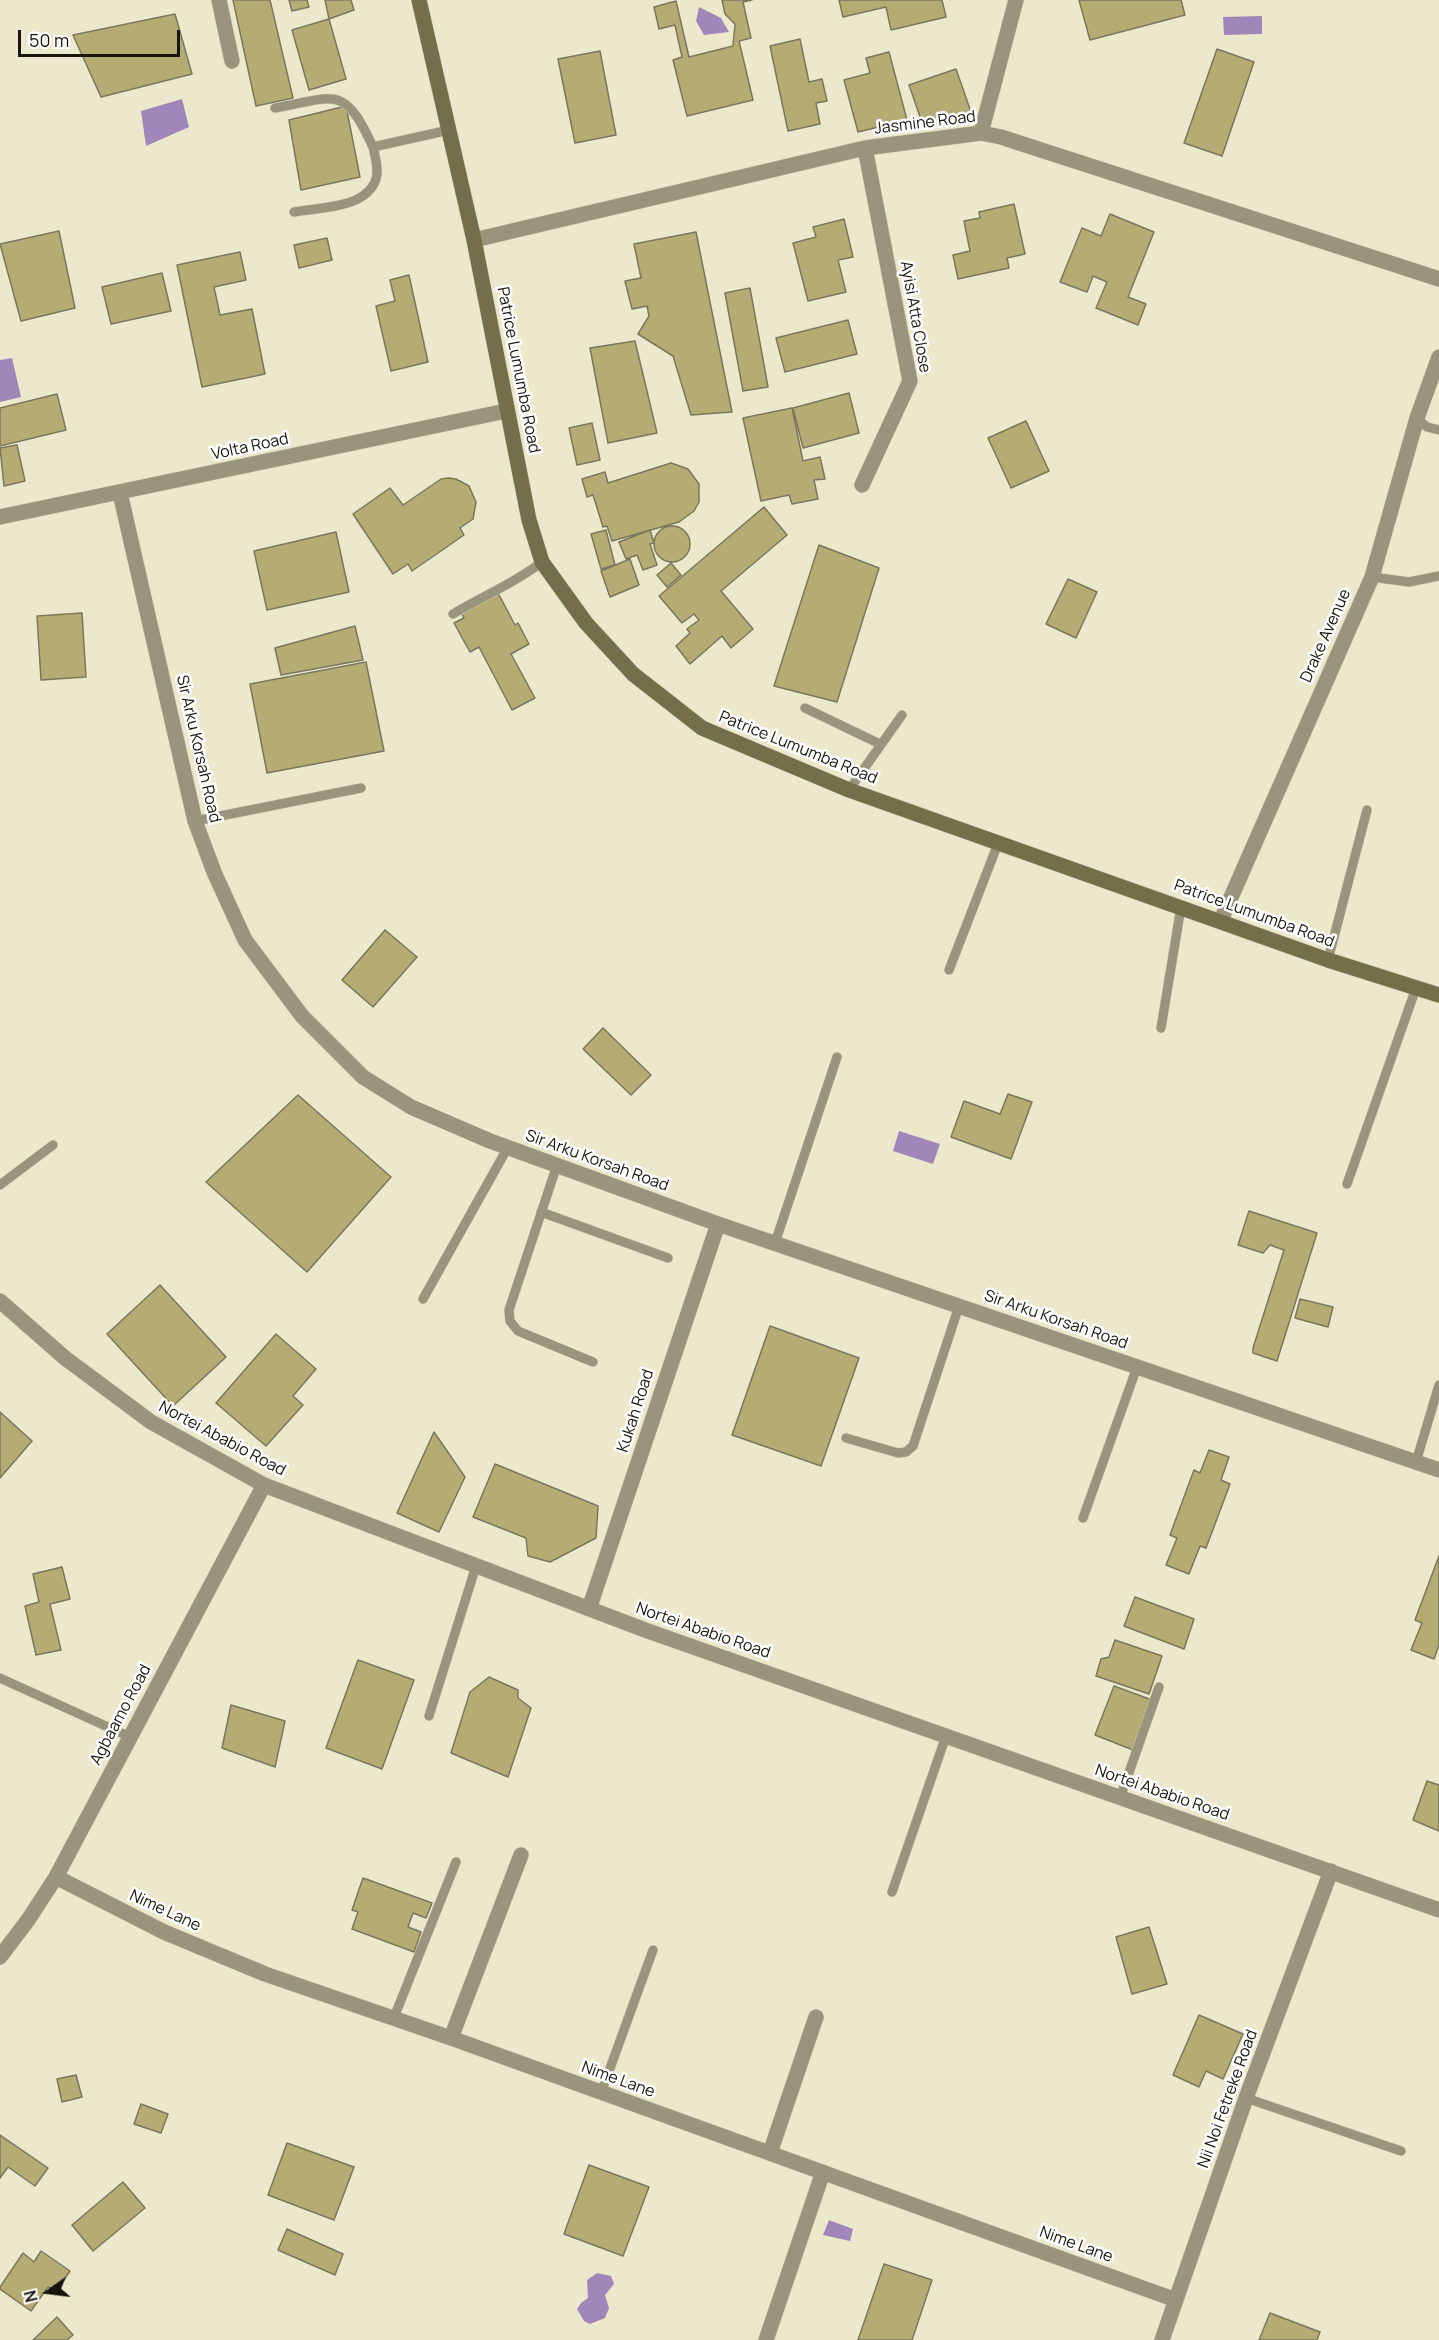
<!DOCTYPE html>
<html>
<head>
<meta charset="utf-8">
<style>
  body { margin:0 }
  #map { position:relative; width:1439px; height:2340px; overflow:hidden; background:#ece8cc; font-family:Manrope,sans-serif }
  canvas { display:block }
  .north { position:absolute; left:18px; top:2262px; width:60px; height:60px; -webkit-text-stroke:4px #fff; paint-order:stroke; rotate:256deg; font-size:16px; font-weight:700; line-height:24px; text-align:center; color:#17150b }
  .north::after { content:''; display:block; margin:auto; width:21px; height:27px; background:#17150b; clip-path:polygon(50% 0,100% 100%,50% 72%,0 100%) }
  .scale { position:absolute; left:18px; top:30px; width:162px; height:27px; box-sizing:border-box; border:3px solid #17150b; border-top:0; padding-left:8px; font-size:18px; line-height:21px; white-space:nowrap; color:#17150b; -webkit-text-stroke:4px #fff; paint-order:stroke }
</style>
</head>
<body>
<div id="map">
<canvas width="1439" height="2340"></canvas>
<div class="north">N</div>
<div class="scale">50 m</div>
</div>
<script>
const ctx = document.querySelector('canvas').getContext('2d');
ctx.lineJoin = 'round';
function fillPath(path, color) { ctx.fillStyle = color; ctx.fill(path, 'evenodd'); }
function strokePath(path, color, width, dash) { ctx.strokeStyle = color; ctx.lineWidth = width; ctx.lineCap = dash ? 'butt' : 'round'; ctx.setLineDash(dash || []); ctx.stroke(path); }
function write(font, color, halo, rows, align = 'center') {
  ctx.font = font + ' Manrope,sans-serif'; ctx.lineWidth = 5; ctx.setLineDash([]); ctx.textBaseline = 'middle'; ctx.strokeStyle = halo; ctx.fillStyle = color; for (const [text, x, y, turn = 0] of rows) {
    ctx.save(); ctx.translate(x, y); ctx.rotate((+turn || 0) * Math.PI / 180); ctx.textAlign = isNaN(turn) ? turn : align; if (halo) ctx.strokeText(text, 0, 0); ctx.fillText(text, 0, 0); ctx.restore();
  }
}
fillPath(new Path2D(`
  M699,7L721,18L729,32L704,35L696,21Z
  M1262,16V34L1224,35L1223,17Z
  M182,99L189,127L146,146L141,111Z
  M12,358L21,397L0,402V360Z
  M899,1131L940,1144L933,1164L893,1151Z
  M829,2220L853,2229L850,2241L823,2235Z
  M597,2273L611,2276L614,2284L605,2295L609,2308L605,2318L590,2324L584,2321L577,2309L581,2303L588,2298L587,2280Z`), '#9f87b9');
const building = new Path2D(`
  M233,0H270L293,98L256,106Z
  M289,0H307L309,7L292,11Z
  M325,0H351L354,10L329,19Z
  M722,0H752L743,2L751,38L739,41L753,100L687,116L673,60L682,57L675,25L659,29L654,7L676,1L689,57L733,46L735,24L725,14Z
  M839,0H942L946,17L891,30L886,7L843,17Z
  M1079,0H1181L1185,15L1090,40Z
  M175,14L192,74L101,97L73,35Z
  M329,19L346,79L309,90L292,30Z
  M800,39L809,82L822,79L827,101L816,103L820,124L788,131L770,46Z
  M1217,49L1254,62L1222,156L1184,143Z
  M600,51L616,135L575,143L558,59Z
  M889,52L907,120L858,132L844,80L870,73L866,58Z
  M956,69L971,112L924,128L909,85Z
  M346,106L360,177L301,190L289,120Z
  M1014,204L1025,254L1007,258L1009,268L958,279L953,255L970,251L964,221L980,218L979,212Z
  M1110,214L1154,232L1128,297L1146,304L1138,325L1096,308L1107,282L1093,276L1087,292L1060,282L1082,228L1101,236Z
  M844,219L853,257L838,260L846,292L808,301L793,243L816,237L813,227Z
  M59,231L75,308L21,321L0,244Z
  M696,232L732,412L691,415L673,356L638,334L649,316L647,306L632,309L625,281L641,278L634,244Z
  M327,238L332,260L299,268L294,245Z
  M240,252L246,280L214,287L220,315L252,309L265,374L202,387L177,265Z
  M162,273L171,311L111,324L102,287Z
  M409,275L428,362L391,371L376,306L395,301L390,280Z
  M750,288L768,387L743,391L725,293Z
  M848,320L857,354L785,372L776,338Z
  M635,341L657,433L608,443L590,348Z
  M849,393L859,433L803,448L793,408Z
  M57,394L66,430L0,446V408Z
  M792,408L803,461L820,457L825,479L814,480L818,499L792,504L789,495L761,501L743,418Z
  M1026,421L1049,471L1011,488L988,438Z
  M592,423L600,460L577,465L569,428Z
  M17,445L25,481L4,486L0,448Z
  M671,463L688,469L699,484V502L694,511L679,522L612,541L607,526L603,527L593,495L587,497L582,479L605,472L608,483Z
  M448,478L456,479L469,486L476,502L473,519L460,528L464,535L412,571L408,564L393,574L353,514L390,488L403,505L441,479Z
  M764,507L787,535L721,591L753,629L731,648L722,636L690,664L676,646L690,633L687,629L699,620L694,614L682,623L659,596Z
  M654 544a18 18 0 1 1 36 0a18 18 0 1 1-36 0Z
  M606,530L615,565L601,569L591,534Z
  M650,530L654,543L650,544L657,565L643,570L637,555L626,559L619,542Z
  M336,532L349,592L267,610L254,551Z
  M819,545L879,568L837,702L774,686Z
  M630,559L639,585L610,597L601,571Z
  M671,563L681,575L667,587L657,575Z
  M1068,579L1097,592L1076,638L1046,624Z
  M497,591L515,625L518,623L529,644L511,654L535,698L512,710L479,647L470,652L454,623L464,618L460,611Z
  M82,613L86,677L41,680L37,616Z
  M355,626L363,660L281,675L275,648Z
  M366,662L384,751L267,773L250,684Z
  M385,930L417,957L373,1007L342,980Z
  M603,1028L651,1075L631,1095L583,1049Z
  M1008,1094L1032,1102L1011,1159L951,1137L964,1101L1000,1114Z
  M298,1095L391,1177L307,1272L206,1182Z
  M1249,1211L1317,1233L1277,1361L1253,1353V1348L1284,1250L1270,1245L1263,1253L1238,1245Z
  M160,1285L226,1357L173,1406L107,1334Z
  M1300,1299L1333,1307L1328,1327L1295,1318Z
  M770,1326L859,1358L821,1466L732,1435Z
  M276,1334L316,1369L293,1396L303,1405L266,1446L216,1403Z
  M0,1412L32,1441L0,1478Z
  M434,1432L465,1477L439,1532L397,1513Z
  M1209,1450L1229,1457L1221,1480L1230,1484L1206,1548L1200,1546L1189,1574L1166,1565L1177,1538L1170,1535L1194,1470L1200,1473Z
  M495,1464L598,1506L596,1538L550,1562L528,1556L526,1538L473,1517Z
  M1439,1556V1645L1434,1659L1411,1650L1422,1623L1415,1620Z
  M62,1567L70,1599L50,1604L61,1650L36,1655L25,1606L39,1602L33,1574Z
  M1135,1597L1194,1619L1184,1649L1124,1626Z
  M1115,1640L1162,1656L1149,1694L1096,1676L1101,1659L1109,1657Z
  M358,1660L414,1680L382,1769L326,1748Z
  M489,1677L518,1690V1698L531,1708L508,1777L451,1753L470,1692Z
  M1114,1686L1152,1700L1133,1750L1095,1735Z
  M231,1705L285,1721L275,1767L222,1748Z
  M1427,1781L1439,1785V1831L1413,1820Z
  M363,1878L432,1903L426,1918L413,1913L408,1927L421,1932L414,1952L352,1929L358,1912L352,1910Z
  M1149,1927L1167,1984L1132,1994L1116,1937Z
  M1199,2015L1243,2034L1223,2079L1206,2071L1199,2087L1173,2075Z
  M76,2075L82,2097L62,2102L57,2079Z
  M141,2104L168,2114L161,2133L134,2124Z
  M0,2135L48,2168L35,2186L8,2167L0,2178Z
  M287,2143L354,2167L334,2220L268,2195Z
  M589,2165L649,2187L623,2256L564,2234Z
  M123,2182L145,2208L93,2251L72,2225Z
  M287,2229L343,2254L335,2275L278,2250Z
  M41,2251L70,2271L56,2292L48,2287L31,2311L0,2289V2287L23,2253L34,2262Z
  M884,2264L932,2280L912,2340H858Z
  M1270,2313L1320,2332L1317,2340H1259Z
  M57,2317L73,2335L67,2340H33Z`);
fillPath(building, '#b5ac73');
strokePath(building, '#7b775e', 1.5);
const lane = new Path2D(`
  M275,108C336,97 344,84 373,147L449,130
  M294,212C320,207 366,209 376,179C379,170 375,156 373,147
  M1417,418L1427,427L1439,430
  M1372,577L1409,582L1439,576
  M453,614C483,596 515,583 542,562
  M805,708L880,744
  M849,790L902,715
  M195,821L361,788
  M1328,960L1367,810
  M949,970L999,841
  M1161,1028L1181,907
  M557,1165L509,1310L510,1321L518,1331L593,1362
  M1347,1184L1416,988
  M0,1185L53,1145
  M541,1212L668,1258
  M775,1243L837,1057
  M423,1299L508,1147
  M846,1438L898,1453L906,1452L913,1446L959,1306
  M1416,1462L1439,1385
  M1083,1518L1137,1367
  M0,1678L130,1737
  M429,1716L476,1566
  M1120,1798L1159,1687
  M892,1892L946,1736
  M393,2020L456,1862
  M601,2093L653,1950
  M1246,2098L1401,2151`);
const street = new Path2D(`
  M219,0L232,61
  M981,133L1016,0
  M474,240L865,148L981,133L1001,137L1439,279
  M862,485L910,381L865,148
  M120,493L195,821L214,872L245,940L302,1016L363,1077L411,1107L490,1141L718,1224L1439,1470
  M0,517L506,411
  M1221,920L1372,577L1417,418L1439,357
  M0,1301L65,1358L151,1422L264,1485L645,1630L1439,1910
  M589,1609L718,1224
  M56,1877L164,1932L265,1974L451,2038L1176,2300
  M0,1957L28,1920L56,1877L264,1485
  M451,2038L521,1855
  M770,2153L816,2017
  M766,2340L823,2172
  M1162,2340L1246,2098L1331,1871`);
const secondary = new Path2D(`
  M419,0L474,240L529,520L542,562L586,623L633,674L702,728L849,790L1328,960L1439,995`);
strokePath(lane, '#cac6ad', 10);
strokePath(street, '#cac6ad', 16);
strokePath(secondary, '#cac6ad', 16);
strokePath(lane, '#99957d', 9);
strokePath(street, '#99957d', 15);
strokePath(secondary, '#746e4a', 15);
write('16px', '#17150b', '#fff', [
  ["Jasmine Road",925,123,-7],
  ["Ayisi Atta Close",915,317,80],
  ["Patrice Lumumba Road",518,370,79],
  ["Volta Road",250,447,-12],
  ["Drake Avenue",1326,636,-66],
  ["Patrice Lumumba Road",798,748,22],
  ["Sir Arku Korsah Road",198,749,77],
  ["Patrice Lumumba Road",1254,914,20],
  ["Sir Arku Korsah Road",597,1161,20],
  ["Sir Arku Korsah Road",1056,1320,19],
  ["Kukah Road",636,1411,-72],
  ["Nortei Ababio Road",222,1439,28],
  ["Nortei Ababio Road",703,1631,19],
  ["Agbaamo Road",121,1715,-62],
  ["Nortei Ababio Road",1162,1793,19],
  ["Nime Lane",165,1911,25],
  ["Nime Lane",618,2080,20],
  ["Nii Noi Fetreke Road",1228,2099,-70],
  ["Nime Lane",1076,2245,20]
]);
</script>
</body>
</html>
